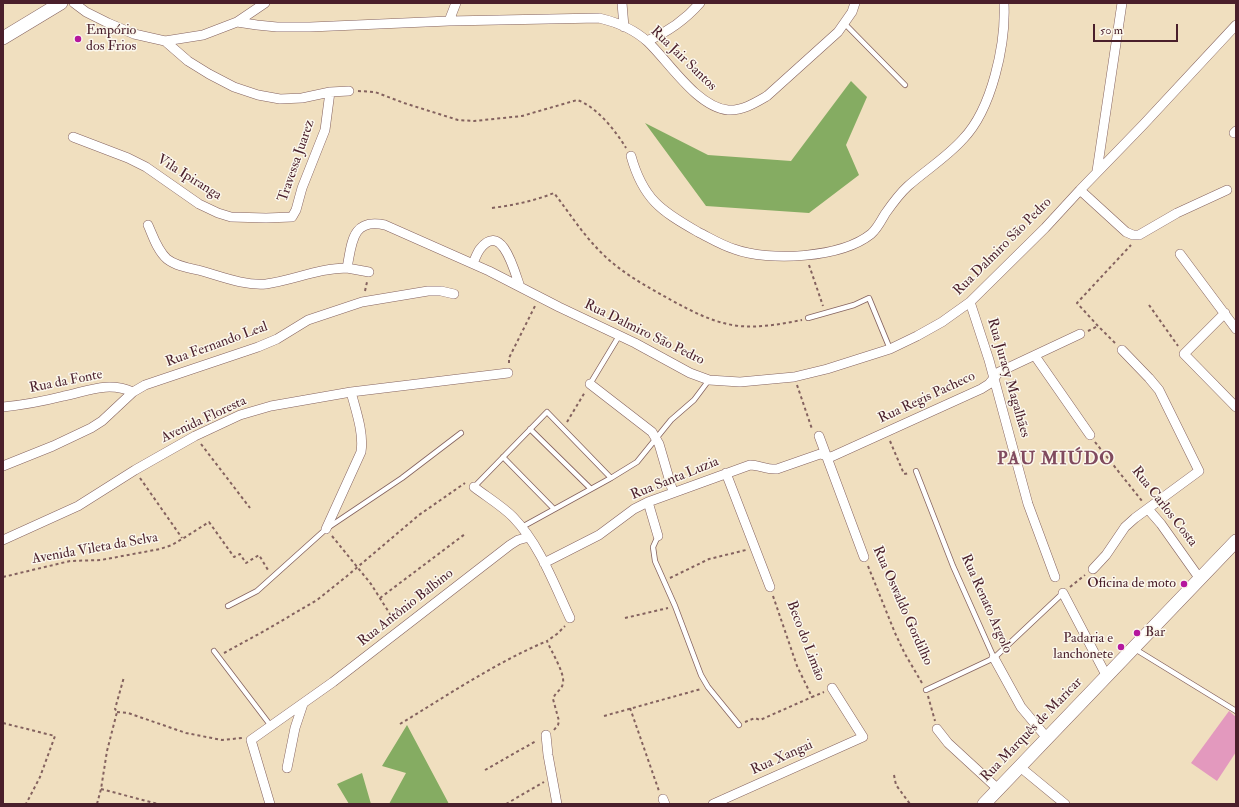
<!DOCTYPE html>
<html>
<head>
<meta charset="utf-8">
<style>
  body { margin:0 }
  #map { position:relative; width:1239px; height:807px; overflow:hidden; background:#f0dfbf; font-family:"IM FELL Double Pica",serif }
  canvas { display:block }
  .frame { position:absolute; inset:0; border:4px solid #4a1f2b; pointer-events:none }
  .scale { position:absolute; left:1093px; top:24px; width:85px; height:18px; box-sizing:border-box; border:2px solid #4a1f2b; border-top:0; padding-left:5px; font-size:12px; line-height:14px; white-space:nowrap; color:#4a1f2b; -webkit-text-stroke:3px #fbf7ec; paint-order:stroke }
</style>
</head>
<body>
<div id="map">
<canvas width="1239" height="807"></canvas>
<div class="frame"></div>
<div class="scale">50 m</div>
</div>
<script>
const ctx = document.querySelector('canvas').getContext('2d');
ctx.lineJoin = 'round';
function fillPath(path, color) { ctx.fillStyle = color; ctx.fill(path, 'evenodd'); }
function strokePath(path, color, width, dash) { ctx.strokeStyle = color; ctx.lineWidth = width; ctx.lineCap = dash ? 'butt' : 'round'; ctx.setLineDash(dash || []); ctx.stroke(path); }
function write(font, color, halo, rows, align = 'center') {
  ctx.font = font + ' "IM FELL Double Pica",serif'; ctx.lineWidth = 3; ctx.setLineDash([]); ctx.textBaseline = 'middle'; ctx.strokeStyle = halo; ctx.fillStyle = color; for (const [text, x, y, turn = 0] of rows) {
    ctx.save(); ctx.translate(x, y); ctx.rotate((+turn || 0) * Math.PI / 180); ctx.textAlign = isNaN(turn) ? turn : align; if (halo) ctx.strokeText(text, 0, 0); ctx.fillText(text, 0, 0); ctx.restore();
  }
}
fillPath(new Path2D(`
  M851,81L867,97L846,145L859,175L809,213L706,206L645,123L708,155L791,161Z
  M407,725L449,804H389L406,773L382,766Z
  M362,773L371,804H349L337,784Z`), '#85ac62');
fillPath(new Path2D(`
  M1229,711L1236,717V752L1217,781L1191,763Z`), '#e399be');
const service = new Path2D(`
  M845,24L905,85
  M808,318L854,305L869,298L890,349
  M590,384L619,336
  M530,429L591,489
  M503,457L554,509
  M916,471L953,566L994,658
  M474,487L547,412L611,478
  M522,527L611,478L637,462L671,420L694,400L709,380
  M658,536L653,547L655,561L675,606L701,675L708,687L739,725
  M228,606L257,591L326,529L402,478L461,433
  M1135,649L1236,711
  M214,651L271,726
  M926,690L994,658L1063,593`);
const minor = new Path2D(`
  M74,3L86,12L108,23L134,34L165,41L188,61L209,74L234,87L258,95L280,99L302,98L330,92L349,91
  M622,3L624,27
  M449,21L456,3
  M237,22L257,25L277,27H310L449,21L599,18C616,22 635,30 648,42C669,62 697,107 728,110C742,111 755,103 767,96L838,32L852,12L855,3
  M165,41L203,35L237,22L265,3
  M647,41C668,32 685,20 700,3
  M1234,133L1236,131
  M73,137L128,158L146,167L199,204L218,213L231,217L266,218L292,217L296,210L302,188L325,130L330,92
  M631,156C643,199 661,211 698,232C710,238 721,245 734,249C769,262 841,258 871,234C877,229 881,221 885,214C892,204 899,194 908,186C926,170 947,157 963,139C992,109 1006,44 1004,3
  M1097,171L1122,3
  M1080,190L1126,232L1133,235H1139L1177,213L1227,190
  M148,225C153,236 157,250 167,259C176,266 188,268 198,270C220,276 244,286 266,284C294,280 319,268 347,268C352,242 352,218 385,225L489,271L559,307L635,343L690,373L709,380L740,382L794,377L827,369L890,349L917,336L942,322L970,302L1045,228L1080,190L1143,125L1236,25
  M1180,254L1236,329
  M473,263C475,259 477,253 480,249C502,220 515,273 520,287
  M347,268L369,272
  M970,302L989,360L1028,504L1055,577
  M1225,313L1184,354L1236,407
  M1035,356L1090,435
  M590,384L652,432L659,444L673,492
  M3,407C23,405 44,401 64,396C88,391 108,381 133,392
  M819,436L864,557
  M3,466L53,446L91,428L102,421L133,392L145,385L258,347L277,339L308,320L362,302L428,291H441L454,294
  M726,473L770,587
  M474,487C487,497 502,506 513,517C540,545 554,584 570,618
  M648,502L658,536
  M1148,509L1161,524L1200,579
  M326,529L361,452C364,433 356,411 351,392
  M3,540L78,506L135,470L172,449L195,436L240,415L271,406L351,392L508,373
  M544,563L599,535L634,509L648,502L750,465C759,465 767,470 777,469L820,454L831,457L981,389L989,384L999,372L1080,334
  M1093,569L1106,555L1125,527L1135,518L1199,471L1159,390L1149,378L1122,350
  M1063,593L1106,675
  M994,658L1021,707L1047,738
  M937,729L948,743L998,789
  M546,735L548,755L557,804
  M1020,767L1065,804
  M287,768L295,728L303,704
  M663,799L665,804
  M270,804L251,740L333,682L510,545L518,540L529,537
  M713,804L863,737L832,688`);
const secondary = new Path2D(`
  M3,38L61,3
  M984,804L1236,541`);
strokePath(service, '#84625f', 6);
strokePath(minor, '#84625f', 10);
strokePath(secondary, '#84625f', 14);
strokePath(new Path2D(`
  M358,91L375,92L404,103L458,120L474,121L522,116L577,100C596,106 616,131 626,148
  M492,208C514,205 534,201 554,193C568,211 580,230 595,246C616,270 644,285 671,300C693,312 714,323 739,326C760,328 781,324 802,320
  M809,265L823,306
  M365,291L367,282
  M1149,305L1178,346
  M1088,331L1098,326
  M1115,343L1098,326L1077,303L1131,245
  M509,363V358L535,306
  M797,385L812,429
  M567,422L585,392
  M890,441L904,474L910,473
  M1095,442L1142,501
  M201,444L250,508
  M140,478L182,538
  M332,536L371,584L395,622
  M868,566L895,633L905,654L922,683
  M3,577L70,561L101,560L160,549L172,545L187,536L209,522L234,557L240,554L246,563L259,555L268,570
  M670,578L709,559L746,550
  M1070,587L1085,575
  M773,596L797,666L812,697L824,692
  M380,598L465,534
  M625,618L668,608
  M224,653L266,630L317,600L347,576L419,515L465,483
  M928,696L935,721
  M630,708L659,791
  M117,712L128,713L186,733L222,740L242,738
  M604,716L701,689
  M745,722L755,718L760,720L812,697
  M3,723L55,736L40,777L26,804
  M400,724C448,695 495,663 547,641
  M554,730L558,725L559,721L553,699C555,692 562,690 563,683C565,673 551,651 547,641L557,634L565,626
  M485,770L536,741
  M894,775L896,785L910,804
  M101,789L158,804
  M97,804L101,789L107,751L117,712L115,709L124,677
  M506,804L544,782`), '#84625f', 2, [3, 3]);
strokePath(service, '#fff', 4.5);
strokePath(minor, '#fff', 9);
strokePath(secondary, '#fff', 13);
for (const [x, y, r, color] of [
  [78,39,4,"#b5179e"],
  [1184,584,4,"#b5179e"],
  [1137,633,4,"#b5179e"],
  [1121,647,4,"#b5179e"]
]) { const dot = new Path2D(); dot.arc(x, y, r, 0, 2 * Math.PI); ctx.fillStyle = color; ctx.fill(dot); strokePath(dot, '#fbf7ec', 1.5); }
write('14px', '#4a1f2b', '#fbf7ec', [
  ["Empório",86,31],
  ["dos Frios",86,47],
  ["Oficina de moto",1176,584,"right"],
  ["Bar",1145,633],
  ["Padaria e",1113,639,"right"],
  ["lanchonete",1113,655,"right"]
], 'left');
write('14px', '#4a1f2b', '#fbf7ec', [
  ["Rua Jair Santos",683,59,44],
  ["Travessa Juarez",297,161,-71],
  ["Vila Ipiranga",189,178,32],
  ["Rua Dalmiro São Pedro",1003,247,-45],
  ["Rua Dalmiro São Pedro",644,333,26],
  ["Rua Fernando Leal",217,345,-20],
  ["Rua Juracy Magalhães",1008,378,74],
  ["Rua da Fonte",66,382,-11],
  ["Rua Regis Pacheco",927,398,-25],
  ["Avenida Floresta",204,420,-25],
  ["Rua Santa Luzia",675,479,-22],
  ["Rua Carlos Costa",1164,507,52],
  ["Avenida Vileta da Selva",95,549,-10],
  ["Rua Renato Argolo",986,604,66],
  ["Rua Oswaldo Gordilho",902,606,66],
  ["Rua Antônio Balbino",406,608,-38],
  ["Beco do Limão",805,641,69],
  ["Rua Marquês de Maricar",1032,730,-46],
  ["Rua Xangai",782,758,-24]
]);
ctx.letterSpacing = '1px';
write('bold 18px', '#804a5e', '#fbf7ec', [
  ["PAU MIÚDO",1056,460]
]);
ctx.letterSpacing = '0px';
</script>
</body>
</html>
